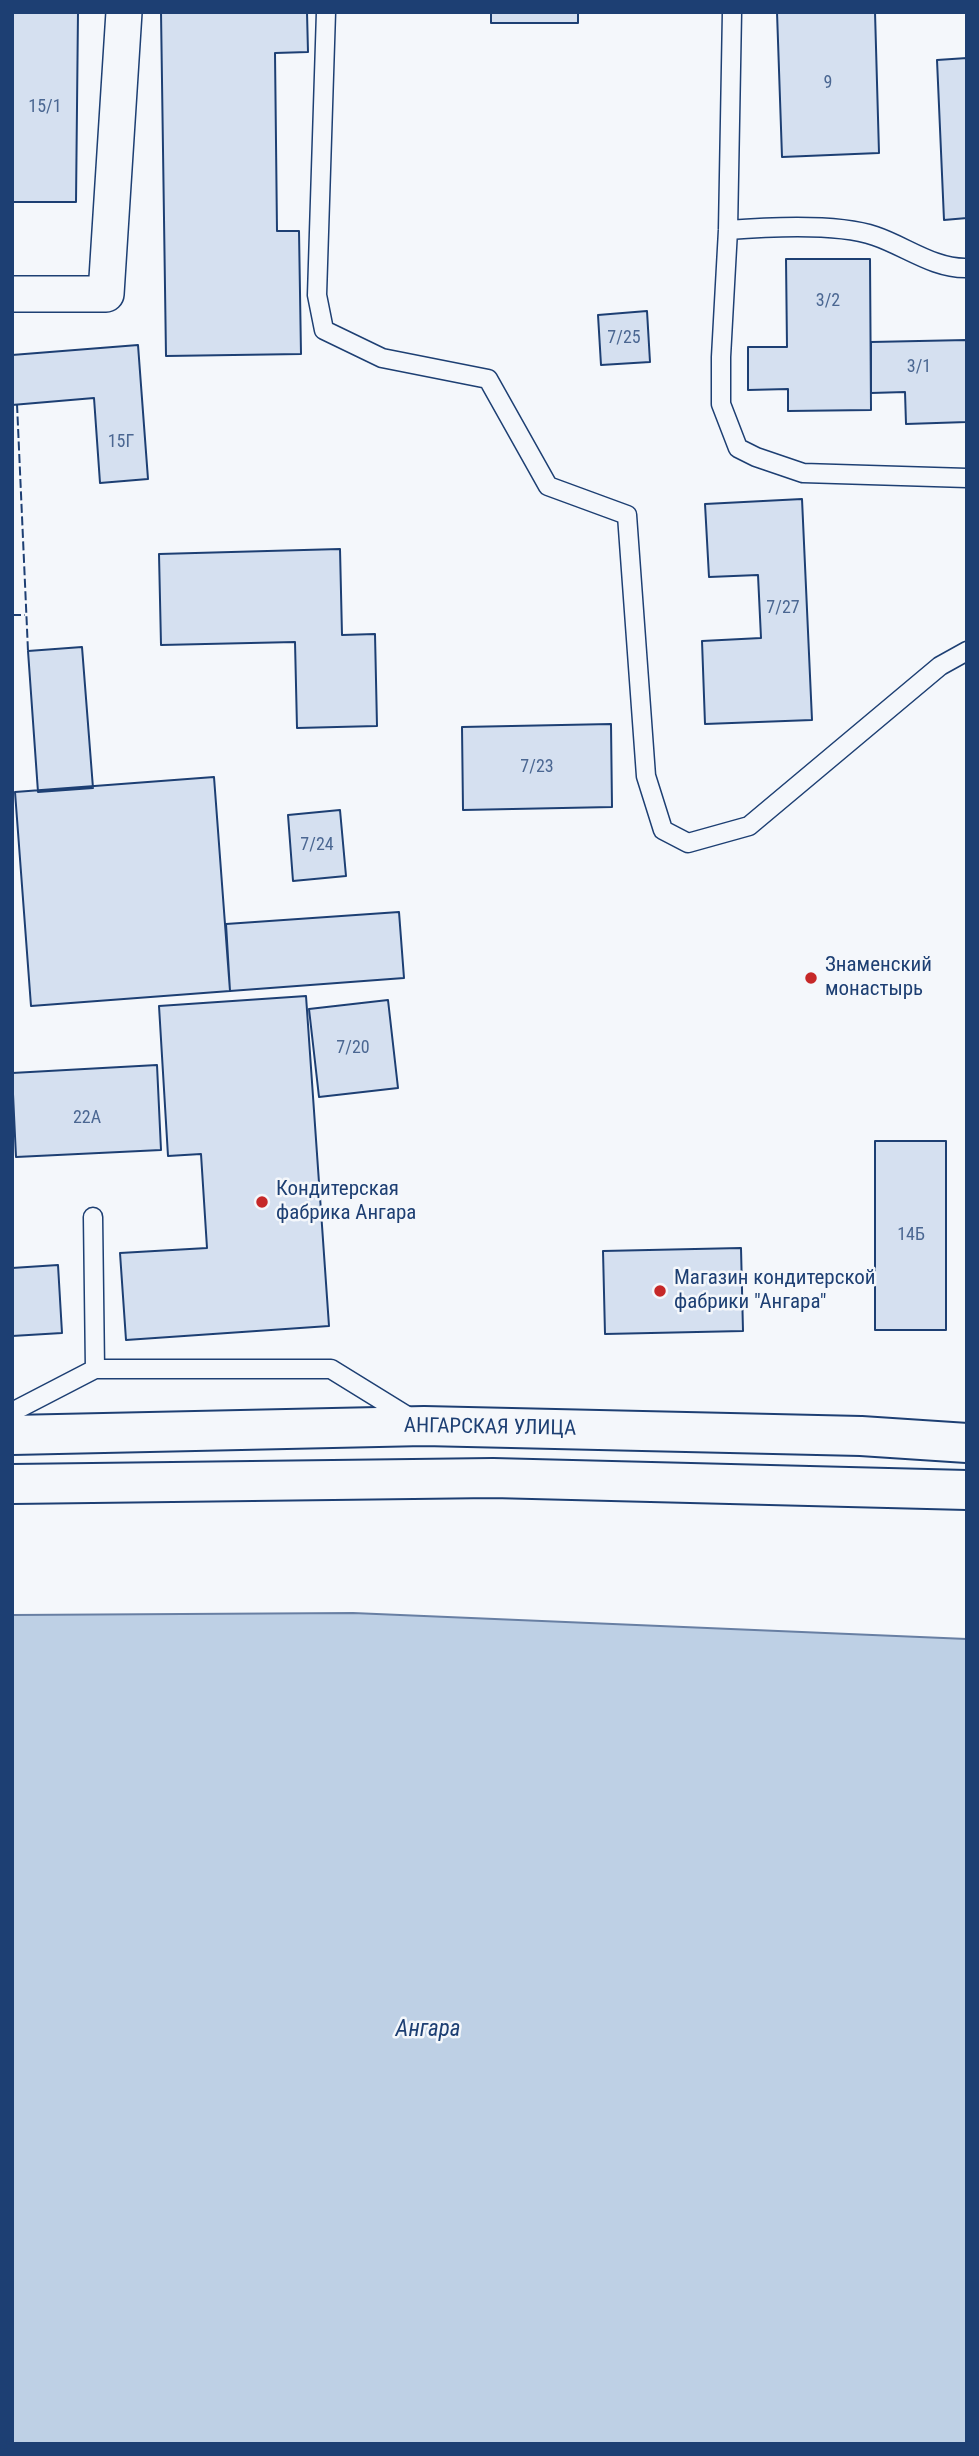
<!DOCTYPE html>
<html>
<head>
<meta charset="utf-8">
<style>
  body { margin:0 }
  #map { position:relative; width:979px; height:2456px; overflow:hidden; background:#f4f7fb; font-family:"Roboto Condensed",sans-serif }
  canvas { display:block }
  .frame { position:absolute; inset:0; border:14px solid #1d3f73; pointer-events:none }
</style>
</head>
<body>
<div id="map">
<canvas width="979" height="2456"></canvas>
<div class="frame"></div>
</div>
<script>
const ctx = document.querySelector('canvas').getContext('2d');
ctx.lineJoin = 'round';
function fillPath(path, color) { ctx.fillStyle = color; ctx.fill(path, 'evenodd'); }
function strokePath(path, color, width, dash) { ctx.strokeStyle = color; ctx.lineWidth = width; ctx.lineCap = dash ? 'butt' : 'round'; ctx.setLineDash(dash || []); ctx.stroke(path); }
function write(font, color, halo, rows, align = 'center') {
  ctx.font = font + ' "Roboto Condensed",sans-serif'; ctx.lineWidth = 5; ctx.setLineDash([]); ctx.textBaseline = 'middle'; ctx.strokeStyle = halo; ctx.fillStyle = color; for (const [text, x, y, turn = 0] of rows) {
    ctx.save(); ctx.translate(x, y); ctx.rotate((+turn || 0) * Math.PI / 180); ctx.textAlign = isNaN(turn) ? turn : align; if (halo) ctx.strokeText(text, 0, 0); ctx.fillText(text, 0, 0); ctx.restore();
  }
}
const water = new Path2D(`
  M353,1613L967,1639V2444H12V1615Z`);
fillPath(water, '#bed0e5');
strokePath(water, '#687fa3', 2);
const building = new Path2D(`
  M12,12H78L76,202H12Z
  M161,12H307L308,52L275,53L277,231H299L301,354L166,356Z
  M491,12H578V23H491Z
  M777,12H875L879,153L782,157Z
  M967,58V218L944,220L937,60Z
  M786,259H870L871,410L788,411V389L748,390V347H787Z
  M647,311L650,362L601,365L598,315Z
  M967,340V422L906,424L905,392L871,393V342Z
  M138,345L148,479L100,483L94,398L12,405V355Z
  M802,499L812,720L705,724L702,641L761,638L758,575L709,577L705,504Z
  M340,549L342,635L375,634L377,726L297,728L295,642L161,645L159,554Z
  M82,647L93,788L38,792L28,651Z
  M611,724L612,807L463,810L462,727Z
  M214,777L230,991L31,1006L15,792Z
  M340,810L346,876L293,881L288,815Z
  M399,912L404,978L230,991L226,924Z
  M306,996L329,1326L126,1340L120,1253L207,1248L201,1154L168,1156L159,1006Z
  M388,1000L398,1088L319,1097L309,1009Z
  M157,1065L161,1150L16,1157L12,1073Z
  M875,1141H946V1330H875Z
  M741,1248L743,1331L605,1334L603,1251Z
  M58,1265L62,1333L12,1336V1268Z`);
fillPath(building, '#d5e0f0');
strokePath(building, '#1d3f73', 2);
const lane = new Path2D(`
  M326,12L317,295L324,330L382,358L488,379L548,486L627,515L646,776L663,830L688,843L749,826L940,666L967,651
  M732,12L728,230L721,357V404L738,448L756,457L803,473L967,478
  M728,230C767,227 838,223 875,236C905,246 934,269 967,268
  M93,1217L95,1369
  M12,1412L95,1369H331L412,1419`);
const street = new Path2D(`
  M12,294H106L124,12`);
const primary = new Path2D(`
  M12,1435L424,1426L861,1436L967,1443
  M12,1484L493,1478L967,1490`);
strokePath(lane, '#1d3f73', 21);
strokePath(street, '#1d3f73', 38);
strokePath(primary, '#1d3f73', 42);
strokePath(lane, '#f4f7fb', 18);
strokePath(street, '#f4f7fb', 35);
strokePath(primary, '#f4f7fb', 38);
strokePath(new Path2D(`
  M17,404L28,651
  M12,615H25`), '#1d3f73', 2, [9, 3.5]);
for (const [x, y, r, color] of [
  [811,978,7,"#c62828"],
  [262,1202,7,"#c62828"],
  [660,1291,7,"#c62828"]
]) { const dot = new Path2D(); dot.arc(x, y, r, 0, 2 * Math.PI); ctx.fillStyle = color; ctx.fill(dot); strokePath(dot, '#f4f7fb', 2.5); }
write('18px', '#4b6792', null, [
  ["9",828,83],
  ["15/1",45,107],
  ["3/2",828,301],
  ["7/25",624,338],
  ["3/1",919,367],
  ["15Г",121,442],
  ["7/27",783,608],
  ["7/23",537,767],
  ["7/24",317,845],
  ["7/20",353,1048],
  ["22А",87,1118],
  ["14Б",911,1235]
]);
write('21px', '#1d3f73', '#f4f7fb', [
  ["Знаменский",825,966],
  ["монастырь",825,990],
  ["Кондитерская",276,1190],
  ["фабрика Ангара",276,1214],
  ["Магазин кондитерской",674,1279],
  ["фабрики \"Ангара\"",674,1303]
], 'left');
write('21px', '#1d3f73', '#f4f7fb', [
  ["АНГАРСКАЯ УЛИЦА",490,1428,1]
]);
write('italic 23px', '#1d3f73', '#f4f7fb', [
  ["Ангара",428,2030]
]);
</script>
</body>
</html>
